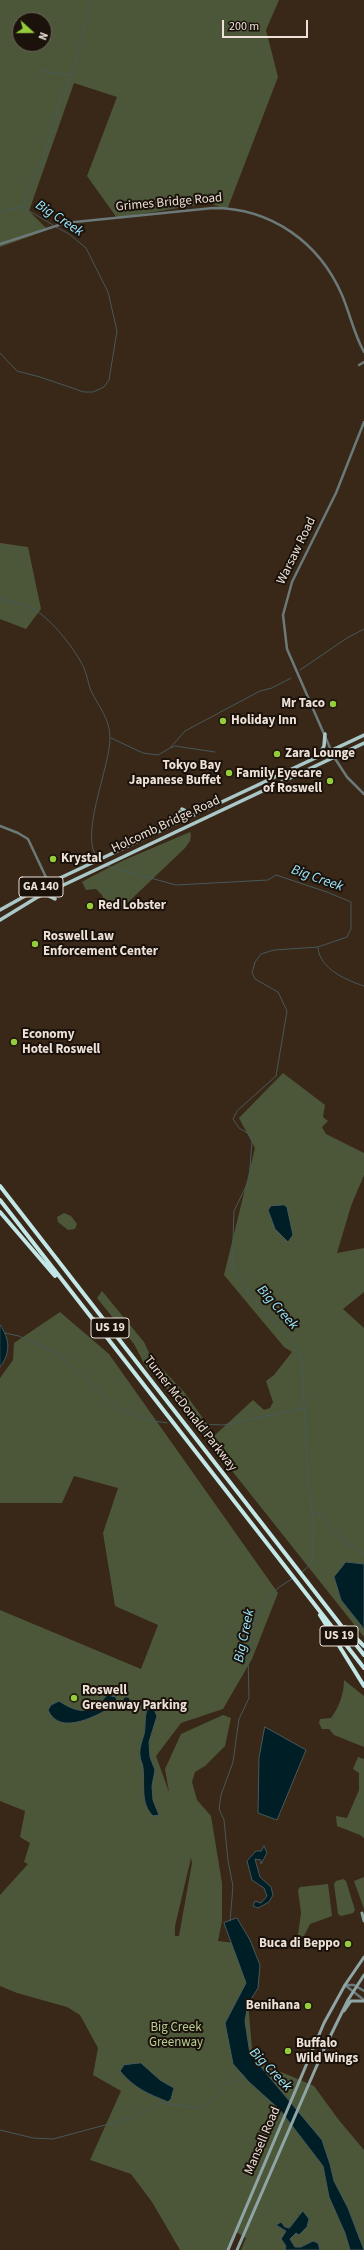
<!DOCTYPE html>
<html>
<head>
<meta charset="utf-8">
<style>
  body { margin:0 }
  #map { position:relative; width:364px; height:2250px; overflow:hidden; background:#392718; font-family:"Source Sans 3",sans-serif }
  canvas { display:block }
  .north { position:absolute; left:12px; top:12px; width:40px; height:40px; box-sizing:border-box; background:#1a120b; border:1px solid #6f655d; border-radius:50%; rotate:111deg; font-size:11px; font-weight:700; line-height:16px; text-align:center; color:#eee2d8 }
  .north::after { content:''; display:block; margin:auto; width:14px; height:18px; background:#95cc3b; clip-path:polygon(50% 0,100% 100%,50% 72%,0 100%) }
  .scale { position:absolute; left:222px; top:20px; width:86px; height:18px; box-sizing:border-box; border:2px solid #eee2d8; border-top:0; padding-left:5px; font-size:12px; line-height:14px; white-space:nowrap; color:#eee2d8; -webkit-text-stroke:3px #1a120b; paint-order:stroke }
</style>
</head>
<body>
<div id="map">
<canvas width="364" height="2250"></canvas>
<div class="north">N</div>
<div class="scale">200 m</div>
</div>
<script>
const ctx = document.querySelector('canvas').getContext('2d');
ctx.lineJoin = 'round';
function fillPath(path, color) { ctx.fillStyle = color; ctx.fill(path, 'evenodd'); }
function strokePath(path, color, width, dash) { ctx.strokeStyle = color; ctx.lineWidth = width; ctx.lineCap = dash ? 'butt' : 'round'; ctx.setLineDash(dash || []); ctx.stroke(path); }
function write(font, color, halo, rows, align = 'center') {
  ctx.font = font + ' "Source Sans 3",sans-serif'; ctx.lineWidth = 4; ctx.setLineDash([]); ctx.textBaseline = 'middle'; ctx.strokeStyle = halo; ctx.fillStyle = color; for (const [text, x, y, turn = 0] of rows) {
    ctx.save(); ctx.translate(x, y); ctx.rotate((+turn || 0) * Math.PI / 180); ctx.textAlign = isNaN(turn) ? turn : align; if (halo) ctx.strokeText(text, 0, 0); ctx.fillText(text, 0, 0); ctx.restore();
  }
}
fillPath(new Path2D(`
  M0,0H279L266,30L278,77L227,210L210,203L117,218L87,176L117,97L74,83L29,211L48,230L0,247ZM20,20H44V44H20Z
  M0,543L28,547L41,609L26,629L0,619Z
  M190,832L191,835L190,841L185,848L120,910H109L102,895L96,889L86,890L82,882L87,879L122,861Z
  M283,1073L325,1105L323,1117L328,1121L322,1127L326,1134L364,1153V1175L351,1206L337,1253L364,1248V1292L343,1309L364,1328V1564L346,1562L341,1600L364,1629V1637L167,1389L146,1367L134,1344L97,1298L102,1291L144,1342L151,1357L184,1392L215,1435L253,1400L264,1410L270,1408L273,1402L266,1381L274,1375L292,1352L284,1347L224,1275L255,1148L239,1118Z
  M64,1213L71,1216L77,1224L75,1229L68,1230L58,1222L57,1217Z
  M60,1312L109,1354L278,1593L252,1659L223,1709L181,1723L156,1756L169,1792L165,1769L181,1734L223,1715L231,1718L225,1746L205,1766L195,1772L192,1782L197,1800L211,1816L222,1883V1921L218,1941L243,1944L253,2060L314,2086L338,2119L364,2150V2250H320L318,2243L313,2241L301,2247H294L290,2239L296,2232L299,2235L307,2227L309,2219L299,2214L296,2221L289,2228L277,2225L286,2232L285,2250H241L246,2238L236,2232L228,2250H180L152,2202L131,2174L90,2160L121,2091L93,2075L98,2048L80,2015L67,2007L17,1993L0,1986V1895L28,1864L24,1862L30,1843L20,1837L25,1811L0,1801V1610L141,1669L158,1625L115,1606L103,1533L118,1488L74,1476L62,1503H0V1378L13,1360L14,1343ZM191,1858L192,1863L179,1936H175V1926Z
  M344,1680L364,1696V1747L334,1735L329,1729H322L319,1723L320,1719L331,1718C339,1707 344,1694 344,1680Z
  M358,1757L364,1759V1838L360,1835L337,1826L336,1816L347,1818L359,1790V1773L353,1769Z
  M364,1877V1909L354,1881Z
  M343,1879L346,1881L355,1910L353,1913L341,1916L338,1914L334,1884L336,1881Z
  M328,1884L332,1916L310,1924L304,1936L300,1937L298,1935L301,1913L298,1890L300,1887Z`), '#4c5739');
const water = new Path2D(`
  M284,1205L287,1207L293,1235L288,1242L275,1229L268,1210L271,1206Z
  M0,1325C10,1339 11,1353 0,1367Z
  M346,1562L364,1564V1629L341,1600L334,1577Z
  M107,1695L116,1697L117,1704C100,1714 60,1738 48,1710L51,1705L59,1701C79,1714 91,1715 107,1695Z
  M153,1707L157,1716L149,1742L150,1757L155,1770L152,1786L153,1800L159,1815L153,1816C140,1803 145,1785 143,1768C143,1764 140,1760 140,1756C139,1748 142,1742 144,1734C146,1726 144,1718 147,1710Z
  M265,1727L306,1750L277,1820L258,1813L259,1758Z
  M264,1846L267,1853L261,1864V1860L255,1859L260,1877L271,1887L273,1895L269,1902L258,1908L253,1906L255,1901L261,1903L267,1896L264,1888L252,1880L247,1861L256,1851H261Z
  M237,1918L250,1940L260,1965L258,1988L248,2004L245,2021L250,2054L322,2140L330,2164L334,2181L348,2208L364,2250H350L345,2233L329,2197L323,2166L280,2110L249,2082L233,2064L225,2023L246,1983L224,1923Z
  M141,2063L160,2080L174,2088L171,2099L168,2102C147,2093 135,2089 120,2071L124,2065Z
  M303,2211L309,2219L307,2227L299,2235L296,2233L290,2239L295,2247H301L313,2241L318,2243L320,2250H285L286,2246L281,2239L286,2231L276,2225L281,2222L285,2227L289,2228Z`);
fillPath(water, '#001e25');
strokePath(water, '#47595b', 1);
strokePath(new Path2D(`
  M41,70L50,73L72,75
  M0,212L25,206
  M53,225L26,209L25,200L29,188L43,159L61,99L73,72L91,0
  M0,353L17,371L40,377L84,392H93L104,387L109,380L117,331L108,292L86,248L69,234L56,227
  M0,599C11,602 25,604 35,610C53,621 75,649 84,668C87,675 88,683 91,691C99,707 110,719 110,738C110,768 78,837 98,859
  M300,670L347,638L364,629
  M111,738L143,753L158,755L170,748L185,731L260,691L272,688L291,678
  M171,748L175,746L215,752
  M107,866L176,885L268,880L276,875L327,892L351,902V929L347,937L318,947L274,950L261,954L255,962L252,973L255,979L278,992L287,1011L276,1076L237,1111L233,1119L239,1128L249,1134L252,1141L249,1180L234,1211L232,1267L255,1302L296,1345L302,1359L307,1466L314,1530L312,1544L313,1558L310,1565L302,1572
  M318,948C320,969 346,980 364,986
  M5,1333L19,1336L58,1354L118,1408L148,1420L167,1423
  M195,1424L223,1425L305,1408
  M314,1513L323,1516L344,1541L364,1554
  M127,1700L136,1701L150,1708
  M230,1921L233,1886L228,1861L224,1820L219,1809L221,1795L233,1762L239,1719L249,1698L248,1657L253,1627L260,1607L278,1588L293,1578
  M0,2130L33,2138L53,2139L131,2118L160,2103L202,2108L208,2104L227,2082H235L244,2076`), '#47595b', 1);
strokePath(new Path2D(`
  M126,1700H127`), '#001e25', 5);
strokePath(new Path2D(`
  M0,244L65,223L213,208C271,208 319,242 342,295C350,314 354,334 364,352
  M359,365L364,362
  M364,422L336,493L292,582L283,615L287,649L334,757L347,777L364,794
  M0,826L18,833L28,839L52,890
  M345,1985L364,2000
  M345,1985H354L364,1991`), '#6b7979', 2.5);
strokePath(new Path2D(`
  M362,1913L364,1921
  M344,2011L351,2001H364
  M228,2250L324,2023L345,1985L364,1957
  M237,2250L324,2049L348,2000L364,1975`), '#8fa5a5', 3);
strokePath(new Path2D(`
  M319,755L324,746L325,734
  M182,809L194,815
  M175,824L180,812
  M45,894L55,899
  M0,910L43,886L364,735
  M0,920L36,898L364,743`), '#aac8c8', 3.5);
strokePath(new Path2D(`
  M0,1186L364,1655
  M0,1200L364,1668
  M0,1212L55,1276
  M320,1615L364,1686
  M345,1627L364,1646`), '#c3e7e7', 4);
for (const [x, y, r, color] of [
  [333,704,4,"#95cc3b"],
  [223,721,4,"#95cc3b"],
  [277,754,4,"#95cc3b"],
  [229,773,4,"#95cc3b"],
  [330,781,4,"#95cc3b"],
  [53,859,4,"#95cc3b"],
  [90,906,4,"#95cc3b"],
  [35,944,4,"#95cc3b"],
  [14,1042,4,"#95cc3b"],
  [74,1698,4,"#95cc3b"],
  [348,1944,4,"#95cc3b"],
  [308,2006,4,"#95cc3b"],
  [288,2051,4,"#95cc3b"]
]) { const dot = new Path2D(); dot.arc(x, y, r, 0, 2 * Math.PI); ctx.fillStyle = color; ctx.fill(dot); strokePath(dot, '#1a120b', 1.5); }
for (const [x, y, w] of [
  [41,887,44],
  [110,1328,38],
  [339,1636,38]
]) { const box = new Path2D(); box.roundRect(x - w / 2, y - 10, w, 20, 3); ctx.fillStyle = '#1a120b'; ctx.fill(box); strokePath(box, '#eee2d8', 1); }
write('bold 12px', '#eee2d8', null, [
  ["GA 140",41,887],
  ["US 19",110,1328],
  ["US 19",339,1636]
]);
write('13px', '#eee2d8', '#1a120b', [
  ["Grimes Bridge Road",169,203,-5],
  ["Warsaw Road",297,551,-64],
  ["Holcomb Bridge Road",166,825,-25],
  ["Turner McDonald Parkway",190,1414,52],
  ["Mansell Road",263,2141,-67]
]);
write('bold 13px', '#eee2d8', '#1a120b', [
  ["Mr Taco",325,704,"right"],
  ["Holiday Inn",231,721],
  ["Zara Lounge",285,754],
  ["Tokyo Bay",221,766,"right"],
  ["Japanese Buffet",221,781,"right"],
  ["Family Eyecare",322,774,"right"],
  ["of Roswell",322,789,"right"],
  ["Krystal",61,859],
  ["Red Lobster",98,906],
  ["Roswell Law",43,937],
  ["Enforcement Center",43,952],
  ["Economy",22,1035],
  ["Hotel Roswell",22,1050],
  ["Roswell",82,1691],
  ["Greenway Parking",82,1706],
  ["Buca di Beppo",340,1944,"right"],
  ["Benihana",300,2006,"right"],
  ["Buffalo",296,2044],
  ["Wild Wings",296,2059]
], 'left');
write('13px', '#b8ce94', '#1a120b', [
  ["Big Creek",176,2028],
  ["Greenway",176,2043]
]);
write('italic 14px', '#9be9fe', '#1a120b', [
  ["Big Creek",59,219,33],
  ["Big Creek",317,879,20],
  ["Big Creek",277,1308,48],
  ["Big Creek",245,1636,-78],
  ["Big Creek",270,2070,46]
]);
</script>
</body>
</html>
